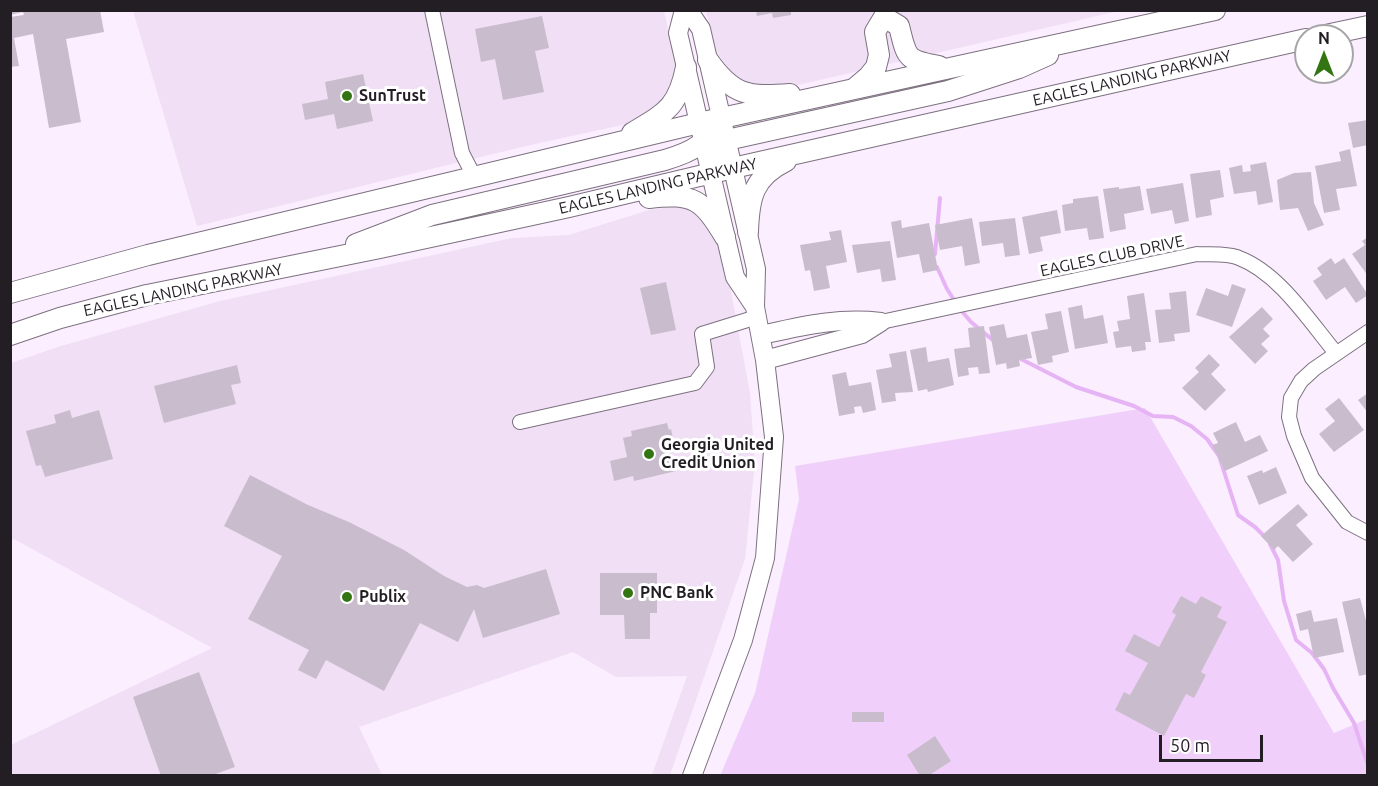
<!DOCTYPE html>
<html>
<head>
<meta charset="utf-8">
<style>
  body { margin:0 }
  #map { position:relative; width:1378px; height:786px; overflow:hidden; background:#fbeeff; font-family:Ubuntu,sans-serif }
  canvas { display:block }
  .frame { position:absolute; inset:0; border:12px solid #231e24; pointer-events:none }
  .north { position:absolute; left:1294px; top:24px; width:60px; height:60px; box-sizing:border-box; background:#fff; border:2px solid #a7a5a7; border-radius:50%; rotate:0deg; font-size:16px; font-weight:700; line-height:24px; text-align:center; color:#231e24 }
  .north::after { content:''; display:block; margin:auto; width:21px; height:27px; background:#347513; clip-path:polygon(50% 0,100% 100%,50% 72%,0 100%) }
  .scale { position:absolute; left:1159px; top:735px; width:104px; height:27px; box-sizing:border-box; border:3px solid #231e24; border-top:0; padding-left:8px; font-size:18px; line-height:21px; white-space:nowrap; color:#231e24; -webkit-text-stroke:4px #fff; paint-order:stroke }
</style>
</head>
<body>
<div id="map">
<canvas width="1378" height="786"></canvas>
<div class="frame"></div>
<div class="north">N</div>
<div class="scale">50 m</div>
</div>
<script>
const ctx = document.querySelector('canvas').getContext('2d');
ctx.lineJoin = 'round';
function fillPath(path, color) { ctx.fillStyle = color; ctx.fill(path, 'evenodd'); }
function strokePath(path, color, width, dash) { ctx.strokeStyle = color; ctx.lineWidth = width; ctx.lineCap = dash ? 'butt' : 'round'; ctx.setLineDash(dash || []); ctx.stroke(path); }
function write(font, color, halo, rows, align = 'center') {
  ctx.font = font + ' Ubuntu,sans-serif'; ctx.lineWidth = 6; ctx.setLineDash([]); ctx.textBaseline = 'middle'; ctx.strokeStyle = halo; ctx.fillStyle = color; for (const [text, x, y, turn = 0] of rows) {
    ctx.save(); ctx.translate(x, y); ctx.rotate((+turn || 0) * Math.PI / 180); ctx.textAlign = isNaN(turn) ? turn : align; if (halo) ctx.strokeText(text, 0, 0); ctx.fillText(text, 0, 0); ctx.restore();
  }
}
fillPath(new Path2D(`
  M133,11H664L679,78L659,117L526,146L197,226Z
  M706,11H1119L772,91L741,85L716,51Z
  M684,205L709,218L730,286L750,393L755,462L745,559L670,775H652L687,676L616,677L573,652L359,727L382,775H11V745L212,648L14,539L11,541V363L61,346L220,301L512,238L569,235L649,210Z`), '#f1dff6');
fillPath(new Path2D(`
  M1145,408L1334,733L1367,719V775L720,776L755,693L799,499L795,466Z`), '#f0d0fa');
strokePath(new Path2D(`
  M935,254L940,198
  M937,267L947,289L956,303
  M960,309L971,322L994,341
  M1017,357L1076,387L1134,406L1153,416L1173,417L1191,426L1207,439L1219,456L1238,515L1255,527L1266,538
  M1270,544L1278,560L1284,601L1296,640L1312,653L1324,669L1333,688L1354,723L1368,765`), '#e6b4f5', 4);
fillPath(new Path2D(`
  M10,10H100L104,32L66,39L81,122L49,128L33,34L14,38L19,66L10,67V17L24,15L23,12L10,15Z
  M756,10H791V15L773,18L772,13L757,16Z
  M542,16L549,48L535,51L544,92L503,100L495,59L481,62L475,29Z
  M363,74L373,121L337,129L334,114L305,120L302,104L328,99L325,82Z
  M1368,120V145L1353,148L1348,123Z
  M1350,149L1357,186L1336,189L1340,210L1324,213L1315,166L1341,161L1339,152Z
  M1266,162L1273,202L1258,205L1256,191L1234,194L1229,168L1242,165L1243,172L1251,171L1250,165Z
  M1220,170L1224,197L1210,200L1212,215L1196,218L1190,174Z
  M1311,172L1314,203L1324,225L1308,231L1298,208L1280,210L1277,180L1294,173Z
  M1183,183L1189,221L1175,224L1172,210L1151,214L1146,189Z
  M1140,186L1144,210L1124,214L1126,229L1110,232L1103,189L1119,187V189Z
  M1098,196L1104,238L1089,240L1087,228L1065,231L1062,205L1073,203V199Z
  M1057,210L1061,233L1040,237L1043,251L1029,254L1022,217Z
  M972,218L980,263L965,266L962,246L940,250L935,225Z
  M1015,218L1020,255L1005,257L1003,243L982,246L979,222Z
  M901,220L902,228L929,223L938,270L923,273L919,254L897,258L891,222Z
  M841,230L847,262L826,266L830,288L814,291L810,270L805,271L800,245L831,240L829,232Z
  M1368,237V276L1352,254L1365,245L1362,241Z
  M890,241L896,280L882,282L880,269L857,273L852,245Z
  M1331,258L1335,264L1344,258L1368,295L1356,303L1345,287L1326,300L1313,281L1322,275L1317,268Z
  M666,282L676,330L651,335L640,288Z
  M1232,284L1246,289L1232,327L1196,315L1206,288L1228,296Z
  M1186,291L1190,332L1174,334L1175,341L1159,343L1155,310L1171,309L1169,293Z
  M1144,293L1151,342H1145L1146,350L1132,352L1131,346L1116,348L1113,332L1119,331L1117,321L1130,319L1127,296Z
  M1082,305L1084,319L1103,315L1108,343L1075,349L1068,308Z
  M1262,307L1273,319L1263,329L1270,336L1261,344L1268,351L1255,364L1229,337Z
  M1061,311L1069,352L1052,356L1053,362L1038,365L1031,332L1048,329L1045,314Z
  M1004,324L1007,338L1027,334L1032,358L1019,360L1020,366L1007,369L1006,363L996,365L989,327Z
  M984,326L990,373L979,374L978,367L968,368L969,375L958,377L954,349L970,347L968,328Z
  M926,347L928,362L949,358L954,385L928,392L927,389L918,391L910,350Z
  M906,351L913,392L895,393L896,401L882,403L876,370L892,367L889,354Z
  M1209,354L1220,365L1211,374L1226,390L1205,411L1182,388L1199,372L1195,368Z
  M237,365L241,383L231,385L236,404L164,423L154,386Z
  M846,372L849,386L871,382L876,410L863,413L861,406L854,407L855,413L839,416L832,375Z
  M1368,393V413L1358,400Z
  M1339,398L1364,430L1334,452L1319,434L1335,421L1325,409Z
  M70,410L72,418L99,410L113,459L45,477L41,465L36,466L26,431L56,423L54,415Z
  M1236,422L1245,442L1260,435L1268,451L1225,471L1212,445L1218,443L1213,433Z
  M667,423L669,430L671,429L676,451L671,452L676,471L634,481L633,476L614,481L610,461L627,457L623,438L632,436L631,431Z
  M1276,467L1287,493L1259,505L1247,476L1262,470L1263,473Z
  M250,475L308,505L349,522L404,550L444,576L467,587L477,585L484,588L546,569L560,614L483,638L474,609L458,642L420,623L384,691L326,660L316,679L298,670L309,650L248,619L282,556L224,526Z
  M1298,504L1308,515L1296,525L1313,544L1293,562L1278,546L1274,550L1261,536Z
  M600,573H657V613H650V639H625L624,615H600Z
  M1181,596L1196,604L1201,596L1222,607L1217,617L1227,622L1201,672L1206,675L1194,698L1186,694L1164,736L1115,710L1124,692L1130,695L1148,663L1125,651L1134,634L1159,647L1176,615L1172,612Z
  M1360,598L1368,628V674L1359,676L1342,602Z
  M1311,610L1314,622L1337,618L1344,652L1314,658L1308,629L1300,631L1296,614Z
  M199,672L235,767L210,776H161L133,697Z
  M852,712H884V722H852Z
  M935,736L951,761L928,776H920L907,755Z`), '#c9bdcd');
const minor = new Path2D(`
  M432,10L462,153L475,178
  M881,322L1197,254C1210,255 1228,253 1239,258C1279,273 1310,322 1336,353
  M1368,332L1314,369L1301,381L1291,398L1289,417L1294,436L1312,478L1347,522L1368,533
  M520,422L695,383L707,367L702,334L757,317`);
const tertiary = new Path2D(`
  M684,10L678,33L735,277L755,307
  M688,10L701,29L756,269L755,307L765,360L774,437L765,558L743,640L692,776
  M761,335C802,326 838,317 881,322
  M765,360L862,334L881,322`);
const secondary = new Path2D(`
  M1321,36L1368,26
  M708,60C733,96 748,97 790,94
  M855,88L868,77L876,67L879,55L875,32L884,17L899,26C907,58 905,60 939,66
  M632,133C665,113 678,108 686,67
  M711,173L716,147L727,140L948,91L1019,68L1048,55
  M649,198C694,193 702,199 725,237
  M748,232C749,198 753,177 786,161
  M356,244L432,215L665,160C698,150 702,145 722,118
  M10,293L148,255L699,123L1215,10
  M10,335L60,318L147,295L380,248L569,207L733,168L1306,39`);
strokePath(minor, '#7d7180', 16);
strokePath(tertiary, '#7d7180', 20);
strokePath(secondary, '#7d7180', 22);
strokePath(minor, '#fff', 14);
strokePath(tertiary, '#fff', 18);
strokePath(secondary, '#fff', 20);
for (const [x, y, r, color] of [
  [347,96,6,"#347513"],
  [649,454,6,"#347513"],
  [628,593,6,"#347513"],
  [347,597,6,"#347513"]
]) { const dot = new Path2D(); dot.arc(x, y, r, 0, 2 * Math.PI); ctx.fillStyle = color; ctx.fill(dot); strokePath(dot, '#fff', 2); }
write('16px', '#231e24', '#fff', [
  ["EAGLES LANDING PARKWAY",1132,78,-13],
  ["EAGLES LANDING PARKWAY",658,186,-13],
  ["EAGLES CLUB DRIVE",1112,256,-12],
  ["EAGLES LANDING PARKWAY",183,290,-12]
]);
write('bold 16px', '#231e24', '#fff', [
  ["SunTrust",359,96],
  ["Georgia United",661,445],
  ["Credit Union",661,463],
  ["PNC Bank",640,593],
  ["Publix",359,597]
], 'left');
</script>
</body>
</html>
